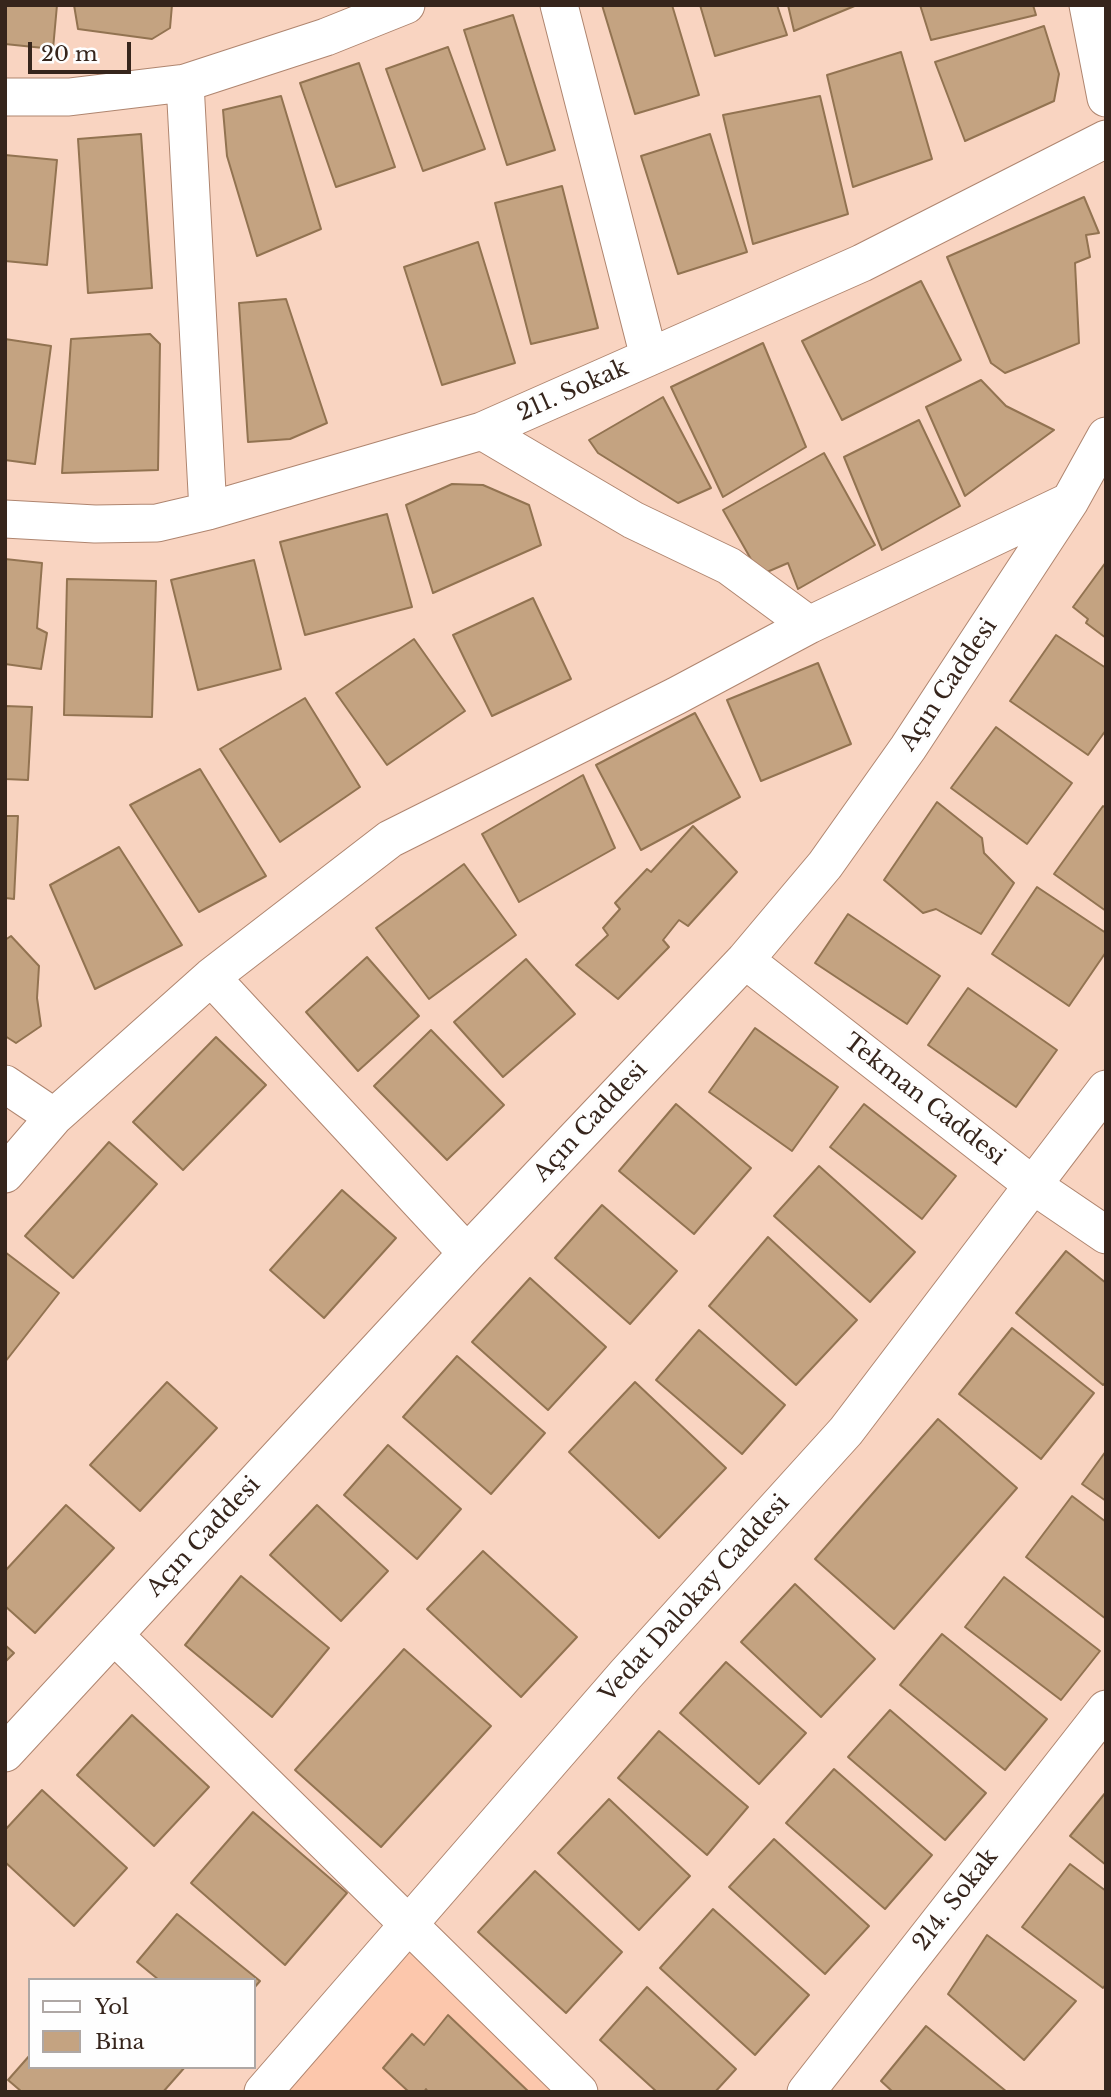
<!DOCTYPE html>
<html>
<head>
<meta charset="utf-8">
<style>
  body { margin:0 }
  #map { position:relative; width:1111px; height:2097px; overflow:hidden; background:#f9d4c1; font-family:"Libre Baskerville",serif }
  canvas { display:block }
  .frame { position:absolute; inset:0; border:7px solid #36251c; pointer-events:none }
  .legend { position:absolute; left:28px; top:1978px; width:228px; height:91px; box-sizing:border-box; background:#fefefe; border:2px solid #aea7a4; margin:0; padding:9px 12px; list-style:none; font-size:21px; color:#36251c }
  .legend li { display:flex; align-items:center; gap:14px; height:35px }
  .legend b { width:35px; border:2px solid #aea7a4 }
  .scale { position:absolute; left:28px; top:42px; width:103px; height:32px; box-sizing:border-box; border:4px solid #36251c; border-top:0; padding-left:9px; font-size:21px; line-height:24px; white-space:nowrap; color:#36251c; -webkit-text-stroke:5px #fefefe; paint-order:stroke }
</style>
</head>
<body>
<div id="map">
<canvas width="1111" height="2097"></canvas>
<div class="frame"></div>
<ul class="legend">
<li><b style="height:9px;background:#fff"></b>Yol</li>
<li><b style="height:19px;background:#c4a381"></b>Bina</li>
</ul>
<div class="scale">20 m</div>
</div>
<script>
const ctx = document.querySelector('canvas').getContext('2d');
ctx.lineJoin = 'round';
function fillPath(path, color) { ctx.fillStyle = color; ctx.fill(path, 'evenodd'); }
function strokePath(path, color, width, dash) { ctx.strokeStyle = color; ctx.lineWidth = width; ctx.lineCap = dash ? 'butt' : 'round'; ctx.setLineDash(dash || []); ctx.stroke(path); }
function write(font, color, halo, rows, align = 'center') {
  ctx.font = font + ' "Libre Baskerville",serif'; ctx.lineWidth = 7; ctx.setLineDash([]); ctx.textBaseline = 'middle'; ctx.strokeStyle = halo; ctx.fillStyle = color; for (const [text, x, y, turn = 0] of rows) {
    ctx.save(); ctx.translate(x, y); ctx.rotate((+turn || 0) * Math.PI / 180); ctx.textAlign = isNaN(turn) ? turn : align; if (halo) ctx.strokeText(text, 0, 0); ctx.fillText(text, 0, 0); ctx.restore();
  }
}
fillPath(new Path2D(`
  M409,1925L579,2092H263Z`), '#fcc7ac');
const building = new Path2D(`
  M5,5H57L53,49L5,44Z
  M74,5H172L170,28L152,39L78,29Z
  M602,5H672L699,95L635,114Z
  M700,5H777L787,35L715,56Z
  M788,5H857L794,31Z
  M920,5H1033L1036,15L931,40Z
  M513,15L555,150L507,165L464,30Z
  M1044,26L1059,74L1054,101L965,141L935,62Z
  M448,47L485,149L423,171L386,69Z
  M901,52L932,159L853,187L827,75Z
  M359,63L395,167L336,187L300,83Z
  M281,96L321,229L257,256L227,156L223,110Z
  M820,96L848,214L753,244L723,115Z
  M141,134L152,288L88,293L78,139Z
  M710,134L747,252L678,274L641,156Z
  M5,155L57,160L47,265L5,261Z
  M562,186L598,328L531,344L495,203Z
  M1084,197L1099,233L1086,235L1090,257L1075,263L1079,343L1005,373L991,363L947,257Z
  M478,242L515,363L442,385L404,267Z
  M921,281L961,360L842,420L802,341Z
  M286,299L327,423L290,439L248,442L239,303Z
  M150,334L160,344L158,470L62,473L71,339Z
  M5,339L51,346L35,464L5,460Z
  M763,343L806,447L723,497L671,387Z
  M981,380L1006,406L1054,430L965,496L926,407Z
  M663,397L711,488L678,503L598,453L589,440Z
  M919,420L960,506L882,550L844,457Z
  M824,453L875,545L798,589L788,563L760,575L723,510Z
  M452,484L483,485L529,505L541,545L433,593L406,505Z
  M387,514L412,607L305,635L280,542Z
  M5,559L42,563L37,628L47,633L41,669L5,664Z
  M254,560L281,669L198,690L171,580Z
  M1106,562V638L1086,623L1088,619L1073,607Z
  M67,579L156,581L152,717L64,715Z
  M533,598L571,679L492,716L453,635Z
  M1056,635L1106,668V730L1088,755L1010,701Z
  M414,639L465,711L387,765L336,693Z
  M818,663L851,744L761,781L727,700Z
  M305,698L360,787L280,842L220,749Z
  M5,706L32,707L28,780L5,779Z
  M695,713L740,797L641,850L596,765Z
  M996,727L1072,783L1027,844L951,788Z
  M200,769L266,876L199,912L130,805Z
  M583,775L615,848L519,902L482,834Z
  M937,802L982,838L984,853L1014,883L981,934L936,909L923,913L884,880Z
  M1103,806L1106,808V911L1054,874Z
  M5,816H18L14,899L5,898Z
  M693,826L737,872L688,926L679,920L663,940L669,947L618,999L576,965L608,935L603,928L620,909L615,903L647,869L651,872Z
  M119,847L182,945L95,989L50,885Z
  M464,864L516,935L429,999L376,928Z
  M1037,887L1106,933V952L1069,1006L992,954Z
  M848,914L940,976L907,1024L815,963Z
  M11,936L39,966L37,998L41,1026L16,1043L5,1036V940Z
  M367,957L419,1016L358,1071L306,1012Z
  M526,959L575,1014L503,1077L454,1022Z
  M968,988L1057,1050L1016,1107L928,1045Z
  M755,1028L838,1087L792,1151L709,1092Z
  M431,1030L504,1105L447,1160L374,1086Z
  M216,1037L266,1085L183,1170L133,1122Z
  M676,1104L751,1168L694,1234L619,1171Z
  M864,1104L956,1176L922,1219L830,1147Z
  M109,1142L157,1184L73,1278L25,1236Z
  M819,1166L915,1252L870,1302L774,1216Z
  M342,1190L396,1238L324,1318L270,1270Z
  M602,1205L677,1271L630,1324L555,1258Z
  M768,1237L857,1320L796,1385L709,1306Z
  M1066,1251L1106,1283V1382L1103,1385L1016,1313Z
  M5,1252L59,1293L5,1362Z
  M530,1278L606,1347L548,1410L472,1342Z
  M1012,1328L1094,1393L1041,1459L959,1394Z
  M699,1330L785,1405L742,1454L656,1380Z
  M457,1356L545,1433L491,1494L403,1417Z
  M167,1382L217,1428L140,1511L90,1465Z
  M635,1382L726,1468L659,1538L569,1452Z
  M938,1419L1017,1488L894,1629L815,1559Z
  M388,1445L461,1509L417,1559L344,1495Z
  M1106,1451V1501L1082,1484Z
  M1072,1496L1106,1522V1619L1026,1557Z
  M66,1505L114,1548L35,1633L5,1606V1571Z
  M317,1505L388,1571L341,1621L270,1555Z
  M483,1551L577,1637L521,1697L427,1609Z
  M241,1576L329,1648L272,1717L185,1645Z
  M1004,1577L1100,1651L1061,1700L965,1627Z
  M795,1584L875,1659L821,1717L741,1642Z
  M942,1634L1047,1719L1005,1770L900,1685Z
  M5,1645L14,1653L5,1662Z
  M404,1649L491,1726L381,1847L295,1770Z
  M726,1662L806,1733L759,1784L680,1713Z
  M890,1710L986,1793L945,1840L848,1757Z
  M132,1715L209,1787L154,1846L77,1775Z
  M659,1731L748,1807L707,1855L618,1778Z
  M834,1769L932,1855L885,1909L786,1823Z
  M42,1790L127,1868L74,1926L5,1862V1830Z
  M1106,1792V1865L1070,1836Z
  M609,1799L690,1876L639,1930L558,1853Z
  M253,1812L347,1893L285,1965L191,1883Z
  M774,1839L869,1926L825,1974L729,1887Z
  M1070,1864L1106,1891V1984L1103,1988L1022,1927Z
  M535,1871L622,1952L566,2013L478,1932Z
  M713,1909L809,1995L755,2055L660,1968Z
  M177,1914L260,1981L254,1988V1980H159L137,1962Z
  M987,1935L1076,2001L1024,2060L948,1994Z
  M647,1987L736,2069L715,2092H657L600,2040Z
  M448,2015L529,2092H428L426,2089L424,2092H409L383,2068L412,2034L424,2045Z
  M926,2026L1007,2092H893L881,2081Z
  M30,2055V2067H185L163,2092H22L8,2080Z`);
fillPath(building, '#c4a381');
strokePath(building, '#927351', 2);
const minor = new Path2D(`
  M559,5L649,357
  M1088,5L1106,98
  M185,83L208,511
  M5,97H69L185,83L326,37L406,5
  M482,431L633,520L729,566L809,625
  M5,519L95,524L157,523L208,511L482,431L862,263L1106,139
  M745,960L1034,1186L1106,1235
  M211,977L467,1253
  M5,1084L54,1117
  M5,1174L54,1117L211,977L390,839L676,696L809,625L1070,501
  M114,1635L579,2092
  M5,1753L467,1253L745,960L825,865L908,748L1070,501L1106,436
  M263,2092L626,1674L846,1431L1106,1089
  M806,2092L1106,1709`);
strokePath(minor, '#af856f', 39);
strokePath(minor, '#fff', 37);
write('23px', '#36251c', '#fefefe', [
  ["211. Sokak",573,391,-24],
  ["Açın Caddesi",949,685,-56],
  ["Tekman Caddesi",924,1100,38],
  ["Açın Caddesi",591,1122,-47],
  ["Açın Caddesi",204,1537,-47],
  ["Vedat Dalokay Caddesi",695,1599,-48],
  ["214. Sokak",956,1900,-52]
]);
</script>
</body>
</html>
